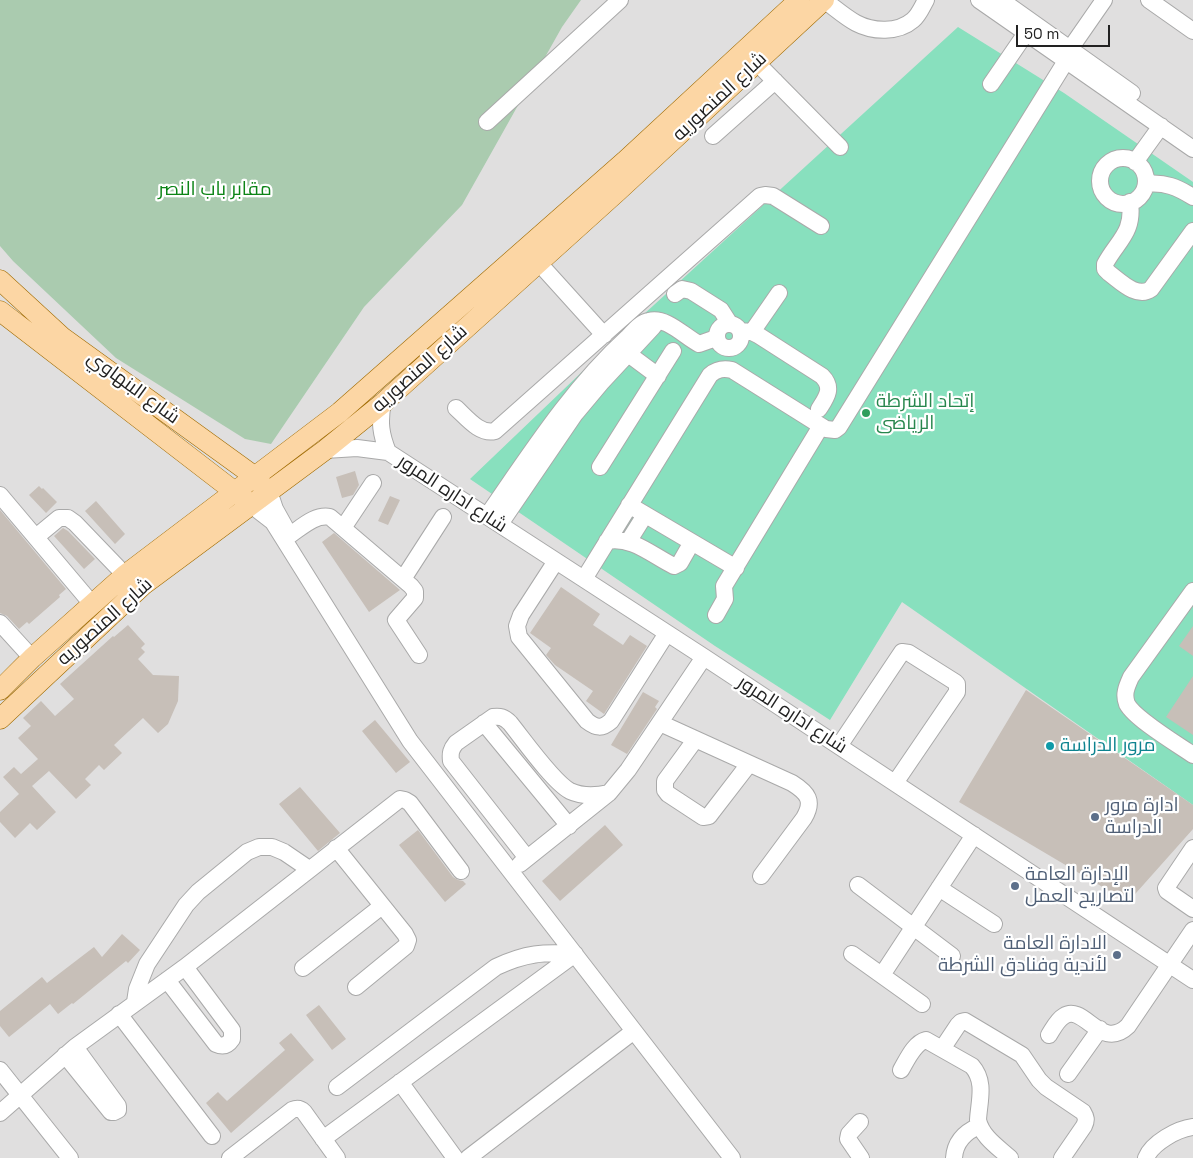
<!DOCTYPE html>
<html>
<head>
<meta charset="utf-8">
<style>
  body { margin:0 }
  #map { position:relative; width:1193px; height:1158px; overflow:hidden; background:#f2efe9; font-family:"Space Grotesk",sans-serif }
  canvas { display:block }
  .scale { position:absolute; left:1016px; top:25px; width:94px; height:22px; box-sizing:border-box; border:2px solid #222; border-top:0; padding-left:6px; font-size:15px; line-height:18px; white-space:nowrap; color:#222; -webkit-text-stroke:4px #fff; paint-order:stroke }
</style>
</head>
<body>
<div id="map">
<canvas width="1193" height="1158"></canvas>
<div class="scale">50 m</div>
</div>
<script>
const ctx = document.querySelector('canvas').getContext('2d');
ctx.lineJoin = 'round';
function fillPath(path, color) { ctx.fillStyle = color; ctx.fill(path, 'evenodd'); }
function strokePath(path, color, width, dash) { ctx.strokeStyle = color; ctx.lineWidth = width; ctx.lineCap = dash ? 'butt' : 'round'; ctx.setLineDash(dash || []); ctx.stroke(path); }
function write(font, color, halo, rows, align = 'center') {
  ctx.font = font + ' "Space Grotesk",Cairo,sans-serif'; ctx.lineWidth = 4.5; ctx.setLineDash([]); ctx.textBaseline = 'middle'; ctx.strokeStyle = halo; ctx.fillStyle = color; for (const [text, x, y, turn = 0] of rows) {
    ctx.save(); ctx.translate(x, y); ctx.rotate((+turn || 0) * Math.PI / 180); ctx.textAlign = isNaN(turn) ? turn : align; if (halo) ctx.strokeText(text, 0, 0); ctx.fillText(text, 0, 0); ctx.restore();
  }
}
fillPath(new Path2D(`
  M0,0H1193V1158H0Z`), '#e0dfdf');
fillPath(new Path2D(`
  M0,0H581L562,27L462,205L364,307L271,444L245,439L116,358L13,261L0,246Z`), '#aacbaf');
fillPath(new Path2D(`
  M958,27L1064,93L1193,182V805L902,602L830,720L715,646L470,479L608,347Z`), '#88e0be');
fillPath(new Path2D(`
  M355,471L359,485L353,495L342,498L336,477Z
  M39,486L42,489L43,488L57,502L46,513L29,495Z
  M390,496L400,500L388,525L378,521Z
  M96,501L125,534L115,544L85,511Z
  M0,510L66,589L59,595L60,597L29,624L27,622L19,629L7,616L0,613Z
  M63,528L68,531L95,559L84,569L54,536Z
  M334,533L400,590L369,612L322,542Z
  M561,587L600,614L593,625L623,645L630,635L647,646L604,714L586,701L593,691L555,665L546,655L551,648L530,633Z
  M128,625L145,644L141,648L145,652L138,659L153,675L179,676L178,701L168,724L158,733L143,718L114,745L122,753L104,770L99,765L85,779L91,785L76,799L49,771L32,786L56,812L37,830L30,823L15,838L0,822V812L19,794L3,777L14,767L21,774L38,759L18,738L31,726L23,718L41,701L55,716L74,699L60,684L113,636L114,637Z
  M1193,626V656L1179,646Z
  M1193,676V735L1166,717Z
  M1026,690L1193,805V829L1128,902L959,802Z
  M643,692L659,701L655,707L657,709L627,754L611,745Z
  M375,720L410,762L396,773L362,731Z
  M300,787L340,833L318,851L279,804Z
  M605,825L623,845L560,901L542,881Z
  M418,830L453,877L458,880L463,881L466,884L445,902L399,845Z
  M122,934L140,950L128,963L126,961L73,1004L72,1003L58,1014L50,1004L9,1037L0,1026V1011L42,977L47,983L94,947L102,957Z
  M319,1005L346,1039L332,1050L306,1015Z
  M291,1033L314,1060L231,1133L206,1103L218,1092L227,1101L285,1050L279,1043Z`), '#c7bfb8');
const minor = new Path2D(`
  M824,0C835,8 845,17 856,23C873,32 898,33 913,20C919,15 922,7 926,0
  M979,0L1193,149
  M1001,0L1132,93
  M1149,0L1193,31
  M1070,49L1104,0
  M757,63L840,147
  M991,84L1026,33
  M487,122L620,0
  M713,136L775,81
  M1100 181a23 23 0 1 1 46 0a23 23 0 1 1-46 0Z
  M1135,162L1161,126
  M1146,184C1165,182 1177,187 1193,197
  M1130,202C1134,233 1118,240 1105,264V269L1109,273C1120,281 1137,299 1151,289L1193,231
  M538,262L604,335
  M675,294L682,289L691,291L721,310L730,324
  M717 336a12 12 0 1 1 24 0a12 12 0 1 1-24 0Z
  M740,331L752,332L758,335L822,376C834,388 826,398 819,409
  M752,332L779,293
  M619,347L658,376
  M383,403C379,422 381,435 388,452
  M456,408C467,418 480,435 495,431L760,196L765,195L773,196L821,226
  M325,450L357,448L388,452L704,657L1193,980
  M600,467L673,351
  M269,491L275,509L285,527
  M0,495L92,604
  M251,505L273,522L410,741L732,1158
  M629,505L736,568
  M487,516C530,454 572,388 628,337C634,331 641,322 649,321C666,316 685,337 699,344L716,338
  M500,524L575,414L601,383L653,327L656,323
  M343,528L373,483
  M290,535C302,527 315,514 330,517L411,586L415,591V598L396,620L419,655
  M36,537L59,518H68L75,523L125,575
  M607,541C632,536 653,556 674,566L680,563L692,542
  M628,542L645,515
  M556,561L521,615L517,626L519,637L587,721C596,728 602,729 611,721L667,633
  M403,579L443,517
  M584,579L710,375C717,369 723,368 732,370L826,429L835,430L839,427L1066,61
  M1193,591L1131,677C1127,686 1123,694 1127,704C1135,719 1177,744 1193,755
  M716,615L725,599L724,586L821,426
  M0,623L32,658
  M484,723L569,826
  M660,723L792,783C808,793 814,801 804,818L761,876
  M695,740L665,781V790L668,794L703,817L709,816L712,812L749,764
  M839,746L902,652L909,653L955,682L957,684V692L895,783
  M336,848L405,934L408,940L406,946L356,987
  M1193,848L1166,888L1167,891L1193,909
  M527,858L451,761C450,753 451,749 456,743L493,717C500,716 504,717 510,723C523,739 553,782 570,791C583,797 596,796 609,793
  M520,864L609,793L628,770L704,657
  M858,885L952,956
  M939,888L994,924
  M852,954L922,1004
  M303,968L382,906
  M882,975L974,835
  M167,980L216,1044C223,1047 228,1045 232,1039V1030L185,967
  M135,1002L137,989L147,964L186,905L198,892L247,852L259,847H272L284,852L309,869
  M119,1014L212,1136
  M1049,1035C1053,1029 1057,1020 1064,1016C1084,1003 1101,1052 1128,1026L1193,930
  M942,1049L958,1025L961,1022L965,1021L1022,1055L1039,1080L1046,1087L1083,1112C1086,1117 1087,1120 1084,1126L1062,1158
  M65,1055L111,1112H114L118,1110V1106L75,1047
  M0,1070L70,1158
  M901,1070C907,1060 914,1043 926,1040L972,1066C986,1082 979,1101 978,1120C982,1137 998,1147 1010,1158
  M1068,1074L1100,1029
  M400,1082L455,1158
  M337,1087L496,967C526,953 543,952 575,954
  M0,1113L75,1047L185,967L400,799L405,800L410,803L461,871
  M860,1122L849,1134L848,1139L861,1158
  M323,1139L575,954
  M230,1158L292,1110C297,1108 300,1108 304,1112L337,1158
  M468,1158L634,1031
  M954,1158C955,1142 965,1132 979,1126
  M1146,1158C1152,1143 1177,1129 1193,1127`);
const major = new Path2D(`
  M0,280L62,337L254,476L262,485
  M0,311L244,499
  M0,690L32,658L125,575L340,412L625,161L799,0
  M0,719L143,585L325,450L383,403L618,191L824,0`);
strokePath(minor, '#a9a9a9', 18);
strokePath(major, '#a06b00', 21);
strokePath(minor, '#fff', 16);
strokePath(major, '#fcd6a4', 20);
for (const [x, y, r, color] of [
  [866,413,5,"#2e9e5b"],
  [1050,746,5,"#0f9aa8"],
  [1095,817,5,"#5c6f8a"],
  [1015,886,5,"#5c6f8a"],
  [1117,955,5,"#5c6f8a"]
]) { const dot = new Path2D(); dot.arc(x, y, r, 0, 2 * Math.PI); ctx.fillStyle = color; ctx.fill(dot); strokePath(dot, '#fff', 2); }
write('19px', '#222', '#fff', [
  ["شارع المنصوريه",720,97,-43],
  ["شارع المنصوريه",420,369,-42],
  ["شارع البنهاوي",133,388,36],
  ["شارع اداره المرور",452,494,33],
  ["شارع المنصوريه",105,622,-42],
  ["شارع اداره المرور",792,715,33]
]);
write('19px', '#0c8416', '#fff', [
  ["مقابر باب النصر",215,190]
]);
write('19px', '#27864d', '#fff', [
  ["إتحاد الشرطة",876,402],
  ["الرياضى",876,424]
], 'left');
write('19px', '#0d838f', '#fff', [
  ["مرور الدراسة",1060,746]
], 'left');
write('19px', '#4e5e75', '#fff', [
  ["ادارة مرور",1105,806],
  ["الدراسة",1105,828],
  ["الإدارة العامة",1025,875],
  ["لتصاريح العمل",1025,897],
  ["الادارة العامة",1107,944,"right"],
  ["لأندية وفنادق الشرطة",1107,966,"right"]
], 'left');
</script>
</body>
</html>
